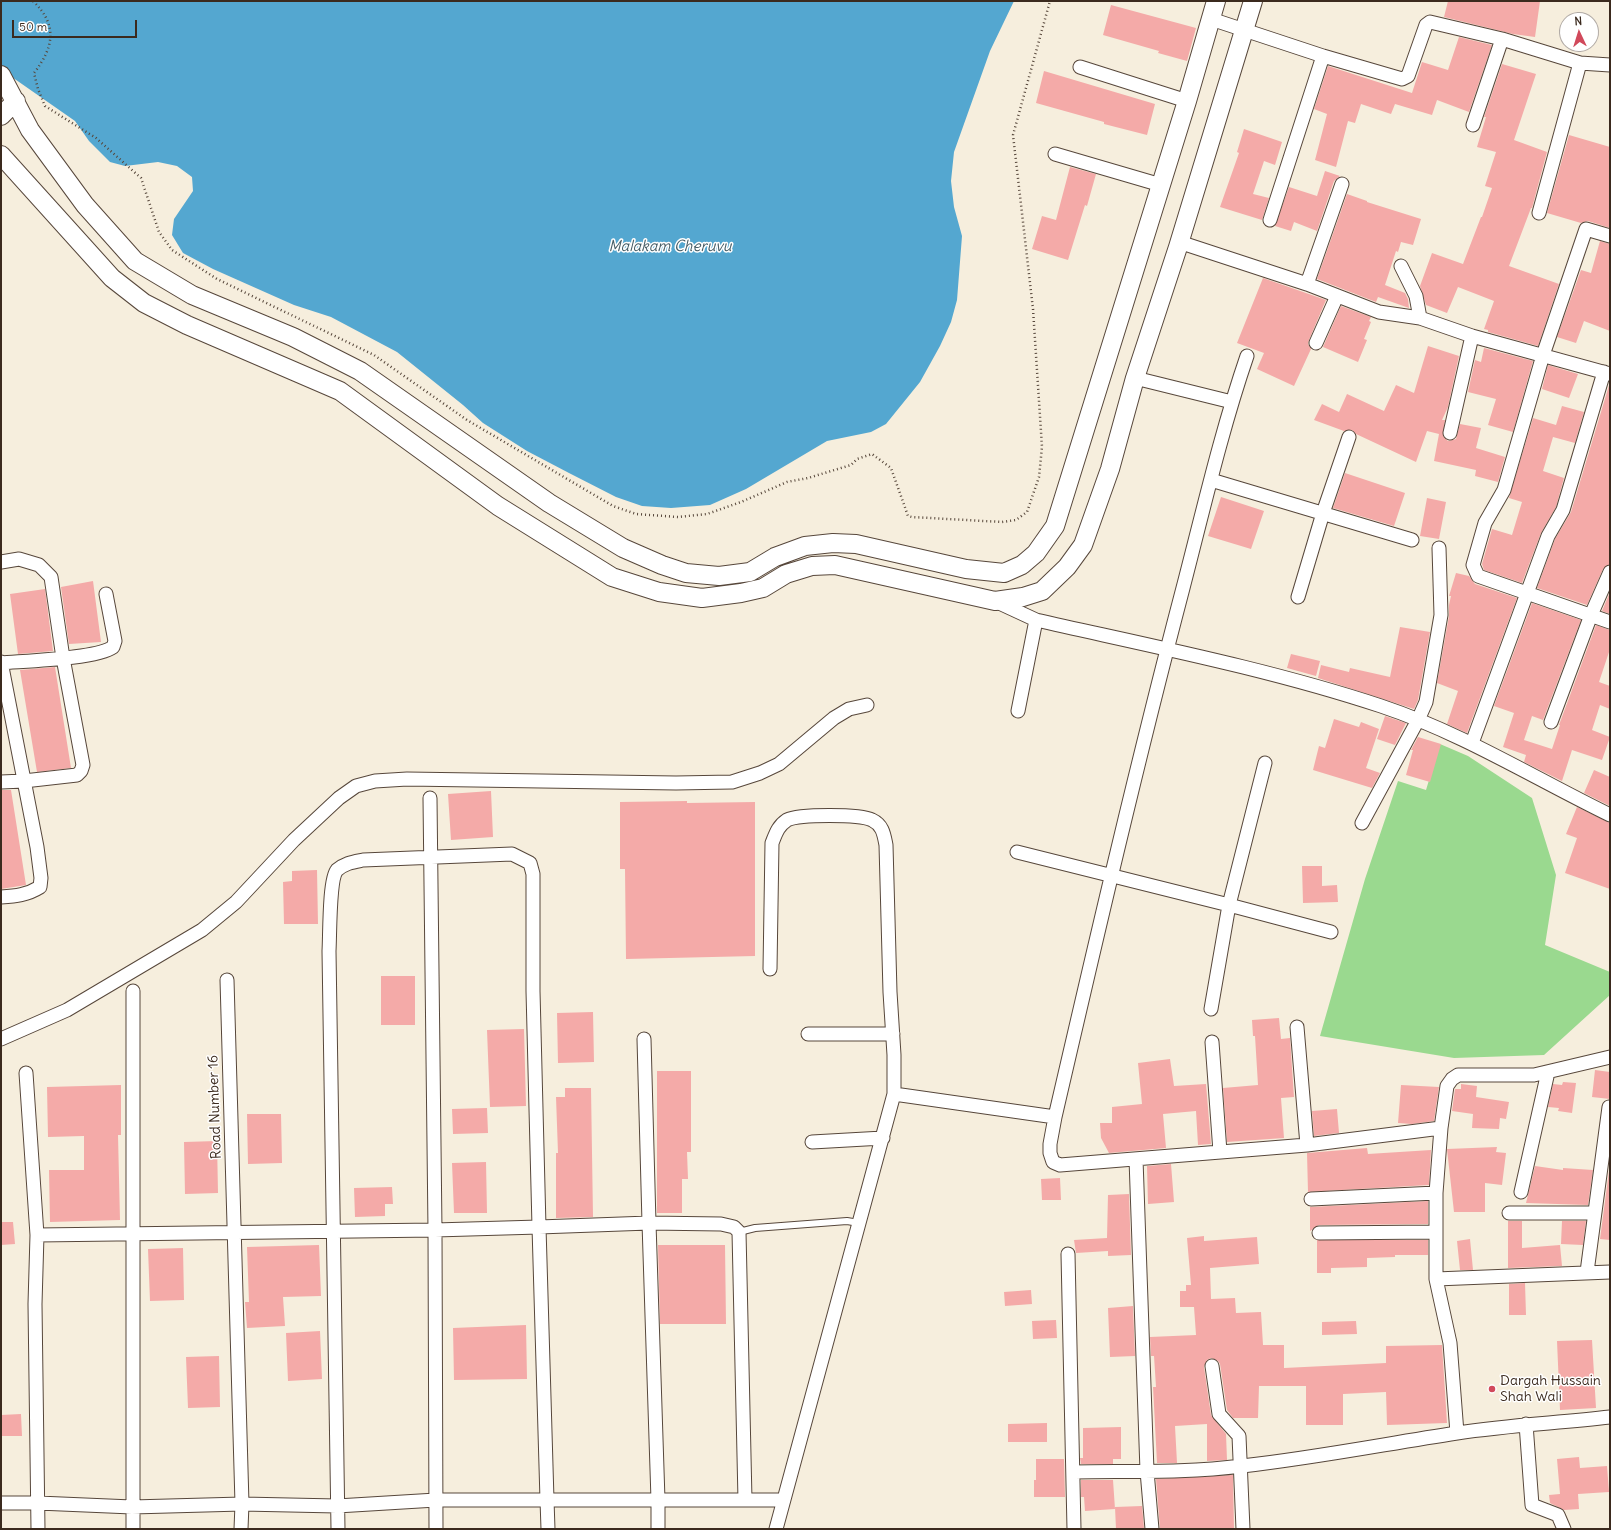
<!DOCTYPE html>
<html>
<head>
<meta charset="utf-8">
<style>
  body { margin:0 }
  #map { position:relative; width:1611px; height:1530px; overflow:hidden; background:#f6eedd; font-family:Delius,sans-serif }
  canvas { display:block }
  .frame { position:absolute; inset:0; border:2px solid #3b2a1e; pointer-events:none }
  .north { position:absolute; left:1559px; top:12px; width:40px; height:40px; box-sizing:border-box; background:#fff; border:1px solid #b1aaa5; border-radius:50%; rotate:356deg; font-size:11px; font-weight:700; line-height:16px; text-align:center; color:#3b2a1e }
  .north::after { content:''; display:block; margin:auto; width:14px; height:18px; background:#d1495b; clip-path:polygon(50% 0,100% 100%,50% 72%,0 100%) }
  .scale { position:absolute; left:12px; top:20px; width:125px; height:18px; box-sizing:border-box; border:2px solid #3b2a1e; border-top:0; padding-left:5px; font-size:12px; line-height:14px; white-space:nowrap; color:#3b2a1e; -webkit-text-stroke:3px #fff; paint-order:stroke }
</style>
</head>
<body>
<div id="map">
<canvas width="1611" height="1530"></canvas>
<div class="frame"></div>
<div class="north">N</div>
<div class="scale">50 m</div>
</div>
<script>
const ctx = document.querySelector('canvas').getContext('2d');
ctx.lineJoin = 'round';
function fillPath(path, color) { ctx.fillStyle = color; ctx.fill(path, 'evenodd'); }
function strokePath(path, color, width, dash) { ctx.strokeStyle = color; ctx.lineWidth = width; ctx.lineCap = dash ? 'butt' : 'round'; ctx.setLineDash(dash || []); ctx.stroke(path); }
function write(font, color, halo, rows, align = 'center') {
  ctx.font = font + ' Delius,sans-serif'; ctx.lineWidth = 3; ctx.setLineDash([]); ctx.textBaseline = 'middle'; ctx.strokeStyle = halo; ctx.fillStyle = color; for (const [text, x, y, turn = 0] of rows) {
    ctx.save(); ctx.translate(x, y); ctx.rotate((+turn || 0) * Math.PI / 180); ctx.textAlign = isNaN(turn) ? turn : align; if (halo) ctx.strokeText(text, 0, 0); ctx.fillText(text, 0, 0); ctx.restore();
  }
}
fillPath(new Path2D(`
  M1440,744L1468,756L1532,798L1556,875L1545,945L1610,972V995L1544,1055L1454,1058L1320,1036L1365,879L1398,781L1426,790Z`), '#9ad98f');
fillPath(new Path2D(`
  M1,1H1014L990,51L954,152L951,181L954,207L962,236L957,300L951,322L940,346L920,382L886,424L871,432L827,441L746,489L710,505L671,508L642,506L616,497L569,473L527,451L483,423L463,405L397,352L331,317L294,305L213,269L183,253L172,235L174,219L193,191L192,177L177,166L158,162L125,166L110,162L89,141L75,121L9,75L1,66Z`), '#54a7d0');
fillPath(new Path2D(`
  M1448,1H1540L1535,37L1513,34L1444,17Z
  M1111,5L1196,28L1187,61L1158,53L1159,51L1103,35Z
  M1459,37L1492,45L1469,112L1437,100L1432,115L1395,104L1391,114L1361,104L1355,123L1348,121L1336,167L1315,160L1327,114L1314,109L1328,66L1412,93L1422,62L1448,70Z
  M1502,64L1536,74L1514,140L1547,152L1532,208H1531L1509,266L1559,284L1538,346L1488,332V330L1484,329L1494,301L1458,287L1447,313L1426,305L1420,286L1432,253L1463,264L1481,217H1482L1492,188L1485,186L1496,152L1477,147L1486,117H1484Z
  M1044,71L1155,104L1147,135L1104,124V122L1036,103Z
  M1244,129L1282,142L1275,165L1264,161L1253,194L1269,198L1262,220L1220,207L1239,153L1237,152Z
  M1569,135L1610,147V228L1588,221L1581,223L1547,213Z
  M1070,167L1096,174L1087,206L1085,205L1068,260L1032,249L1042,216L1056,220Z
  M1325,171L1340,176L1334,181L1317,231L1294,222L1291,231L1275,226L1289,187L1317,196Z
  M1347,194L1367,201V202L1421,219L1413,245L1401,242L1398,252L1396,251L1385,285L1405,293L1408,299L1409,308L1378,297L1376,302L1317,279Z
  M1600,241L1610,244V331L1584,321L1576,343L1557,337L1581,270L1591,273Z
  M1263,278L1326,300L1309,340L1308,344L1311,349L1294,386L1257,369L1264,353L1237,343Z
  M1341,306L1371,317L1369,321L1371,322L1364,339L1367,340L1358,362L1323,347Z
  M1428,346L1459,356L1448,407L1442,420H1445L1443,436L1448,441L1456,439L1460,424L1481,428L1476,448L1505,457L1498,482L1475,476L1476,470L1434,461L1439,434L1427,431L1416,462L1356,434L1352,430L1344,431L1314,420L1322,404L1339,412L1347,394L1384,411L1396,385L1414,393Z
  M1484,348L1533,361L1513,432L1488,425L1496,399L1468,392L1475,360L1481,362Z
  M1548,365L1578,374L1569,398L1542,389Z
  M1610,382V564L1603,569L1587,605L1537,588L1555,539L1571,512Z
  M1562,406L1584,412L1575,443L1553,437L1543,471L1564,478L1556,507L1541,533L1522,583L1484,570L1482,564L1492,529L1512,535L1522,502L1509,498L1533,418L1556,425Z
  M1345,473L1405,493L1394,526L1333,508Z
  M1221,497L1264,511L1251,549L1208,536Z
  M1427,498L1446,502L1439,539L1420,536Z
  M1456,573L1469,576L1475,584L1517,598L1467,733L1447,724L1458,691L1437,683L1449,616V605L1451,596H1449Z
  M93,581L101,642L69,644L61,587Z
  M45,589L53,651L18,654L10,594Z
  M1610,592V614L1602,611Z
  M1532,603L1581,620L1543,720L1532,716L1524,740L1552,749L1560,725H1559L1596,625L1610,630V649L1599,682L1610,686V709L1600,705L1592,730L1610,737L1602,760L1572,750L1562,781L1524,762L1526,755L1503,747L1514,713L1494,706Z
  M1400,627L1430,632L1418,700L1414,709L1318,678L1321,665L1349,672L1350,668L1390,677Z
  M1291,654L1320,661L1316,676L1287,668Z
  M55,667L71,768L37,772L20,670Z
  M1385,716L1406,723L1395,745L1377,739Z
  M1334,719L1359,727L1361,722L1379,729L1366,768L1380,773L1372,788L1313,770L1319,746L1325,748Z
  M1418,737L1441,744L1430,782L1406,775L1413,750H1411Z
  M1594,770L1610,777V806L1584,793Z
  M1,790H11L26,885L1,889Z
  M491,791L493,837L451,840L448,794Z
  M687,801V803L755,802V956L626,959L625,869H620V802Z
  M1577,807L1610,823V889L1565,873L1577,838L1566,834Z
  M1302,866H1322V886L1337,885L1338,902L1303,903Z
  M317,870L318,924H284L283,882L292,881V871Z
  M381,976H415V1025H381Z
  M593,1012L594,1062L558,1063L557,1013Z
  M1279,1018L1281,1039L1290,1038L1294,1097L1281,1098L1284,1138L1227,1142L1223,1088L1258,1085L1255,1036H1253L1252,1020Z
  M524,1029L526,1106L490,1107L487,1030Z
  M1170,1059L1174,1086L1206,1084L1211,1144L1198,1145L1196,1111L1163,1114L1166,1148L1109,1153L1101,1138L1100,1123H1112V1107L1142,1104L1138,1063Z
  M1595,1070L1610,1072V1099L1592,1097Z
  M657,1071H691V1152H687L688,1179H682V1213H657Z
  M1563,1082L1576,1083L1572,1113L1558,1111L1559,1108L1548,1107L1553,1084L1562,1085Z
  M1461,1084L1477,1086L1476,1097L1509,1102L1506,1119L1500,1118L1499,1129L1472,1128L1473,1114L1452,1111L1455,1089H1461Z
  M121,1085V1135H118L120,1220L50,1222L49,1170H84V1136L48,1137L47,1087Z
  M1401,1085L1439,1087L1434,1121L1412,1124L1398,1123Z
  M565,1088H591L593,1217L556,1218V1153H558L556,1097H565Z
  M487,1108L488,1133L453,1134L452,1109Z
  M1337,1109L1339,1133L1314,1136L1312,1111Z
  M247,1114H281L282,1163L248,1164Z
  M217,1141L218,1193L185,1194L184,1142Z
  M1497,1147L1496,1152L1506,1153L1502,1185L1485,1183V1212H1454L1447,1149Z
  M1367,1148L1368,1154L1431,1150L1429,1185L1308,1192L1307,1153Z
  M486,1162L487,1213H454L452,1163Z
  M1171,1164L1174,1202L1148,1204L1147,1166Z
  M1535,1166L1563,1170V1168L1593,1170L1588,1205L1526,1203Z
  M1609,1171H1610V1240L1600,1239Z
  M1060,1178L1061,1200H1042L1041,1179Z
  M392,1187L393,1204H385V1216L355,1217L354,1188Z
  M1129,1194L1131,1255L1108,1256V1251L1076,1253L1074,1240L1107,1238L1108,1195Z
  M1428,1201V1224L1319,1225L1310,1231V1207Z
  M1508,1221H1522V1248L1560,1245L1562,1266L1508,1268Z
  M1562,1221H1586L1583,1245L1561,1244Z
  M1,1222H13L15,1244L1,1245Z
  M1204,1236V1241L1257,1237L1259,1264L1210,1268L1211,1299L1235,1298L1236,1313L1261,1312L1263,1345H1284V1368L1386,1363V1346L1442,1345L1447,1423L1387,1425L1386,1392L1343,1394V1425H1306V1386H1259L1258,1418H1233L1227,1410L1220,1364L1218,1361L1211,1358L1207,1360L1204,1367L1211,1415L1226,1434L1227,1460L1207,1461V1424L1175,1426L1177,1463H1157L1153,1387H1156L1154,1356H1151L1150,1337L1196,1335L1194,1307H1180V1291H1186V1285H1191L1187,1238Z
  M1470,1239L1473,1270H1460L1457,1241Z
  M1317,1240H1428V1255H1395V1257L1367,1258V1267L1331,1268V1273H1317Z
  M319,1245L321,1296L283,1297L285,1326L247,1328L245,1302H249L247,1247Z
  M658,1245H725L726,1324H660Z
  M183,1248L184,1300L150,1301L148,1249Z
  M1525,1283L1526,1315H1509V1284Z
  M1031,1290L1032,1304L1005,1306L1004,1292Z
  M1133,1306L1135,1356L1110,1357L1108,1308Z
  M1056,1320L1057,1338L1033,1339L1032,1321Z
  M1356,1321L1357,1334L1322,1335V1322Z
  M526,1325L527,1379L454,1380L453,1328Z
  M320,1331L322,1379L288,1381L286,1333Z
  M1592,1340L1596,1408L1560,1410L1557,1341Z
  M219,1356L220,1407L188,1408L186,1357Z
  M21,1414L22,1436H1V1415Z
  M1047,1423V1442H1008V1424Z
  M1121,1427V1459H1113V1464H1081L1080,1458H1083V1428Z
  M1579,1457L1580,1468L1607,1466L1609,1492L1578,1494L1579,1509L1564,1510L1550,1503L1549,1495L1560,1494L1557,1459Z
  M1036,1459H1064L1065,1497H1034V1480H1036Z
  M1233,1475L1234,1529H1160L1156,1479Z
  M1081,1480H1113L1115,1509L1085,1511L1084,1497H1081Z
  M1142,1506L1144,1528L1116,1529L1115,1507Z`), '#f4aaa8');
const lane = new Path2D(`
  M739,1232L755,1228L847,1221L859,1223`);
const street = new Path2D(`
  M1211,19L1323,56L1402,79L1408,76L1426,25L1430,22L1502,39L1580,63L1610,65
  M1080,67L1187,101
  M1473,125L1502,39
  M1055,154L1161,185
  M1539,213L1580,63
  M1270,220L1323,56
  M1610,236L1586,229L1543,355L1504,490L1485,523L1473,565L1478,576L1610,622
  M1179,242L1307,284L1379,312L1420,318L1472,336L1610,374
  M1401,266L1416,296L1420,318
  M1307,284L1342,184
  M1316,343L1337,296
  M1247,356C1221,432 1203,511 1183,588C1137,763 1096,940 1055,1117L1050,1144V1153L1053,1162L1060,1165L1307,1145L1441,1128
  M1135,378L1232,402
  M1450,433L1472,336
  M1211,480L1412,540
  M1,562L19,559L39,565L51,577L63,658L83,765L81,771L77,775L24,781L1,782
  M1298,597L1323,513L1349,437
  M995,601L1036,620L1018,711
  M1036,620C1151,646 1269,669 1381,706C1462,733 1534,778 1610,815
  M1,662L37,847L41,878L40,887C27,895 16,896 1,897
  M1,663C24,661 97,659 113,647L115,641L106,594
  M1551,722L1591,615L1610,572
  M1472,743L1548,536L1563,510L1604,372
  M1362,823L1418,720L1426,702L1441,615L1439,548
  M1017,852L1229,905L1331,932
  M770,969L772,843C776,833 778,826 787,820C799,814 860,814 872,820C883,825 884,835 886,845L890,992L894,1055V1094L776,1529
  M227,980L242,1504L241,1529
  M1211,1009L1229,905L1265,763
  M1297,1027L1307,1145
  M808,1034H893
  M1,1039L67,1010L202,930L236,902L294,840L339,798L356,786L375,781L407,779L676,783L732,782L760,773L779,764L834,718L849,709L867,705
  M644,1039L649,1223L721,1224L734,1227L739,1232L745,1500
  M1212,1042L1220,1152
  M26,1073L37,1235L35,1304L38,1529
  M894,1094L1055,1117
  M812,1142L883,1138
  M1136,1159L1147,1471L1152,1529
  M1521,1192L1548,1072
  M1436,1193V1279L1450,1343L1457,1433
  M1311,1199L1436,1193L1441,1128L1447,1086L1452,1079L1458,1075H1534L1610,1057
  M1509,1213H1594
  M1319,1233L1436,1232
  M37,1235L435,1230L430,798
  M1068,1254L1074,1529
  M1587,1272L1609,1107
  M1436,1279L1610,1272
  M1212,1366L1219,1414L1239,1436L1243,1529
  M1526,1424L1532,1505L1558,1515L1564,1529
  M1074,1472C1129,1471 1187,1473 1242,1466C1314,1458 1385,1444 1457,1433C1508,1425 1559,1423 1610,1417
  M1,1503H38L132,1507L242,1504L337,1506L436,1500H658L649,1223L539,1227L547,1500L548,1529
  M133,1529V991
  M338,1529L329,951C330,936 329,879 337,870C345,863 353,862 363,860L512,854L530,863L533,874V991L539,1227L435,1230L436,1529
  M658,1529V1500H783`);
const secondary = new Path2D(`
  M1,75L30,130L85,205L135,261L192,295L293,337L360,371L549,503L623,548L662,565L686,573L719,576L750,572L775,557L805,546L833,543L856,544L966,569L1004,573L1022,565L1036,553L1055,526L1187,101L1216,1
  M1,116L16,101
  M1,155L112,278L144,303L187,325L340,391L498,506L612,577L659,592L702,598L741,593L763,588L786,574L812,566L835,565L995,601L1023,597L1042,591L1067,567L1083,545L1110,469L1135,378L1178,247L1253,1`);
strokePath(lane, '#57473b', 8);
strokePath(street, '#57473b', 15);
strokePath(secondary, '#57473b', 20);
strokePath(new Path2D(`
  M33,1C58,25 54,47 34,73L38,89L45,106L96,138L141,178L159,232L172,250L217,279L374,355L467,420L613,506L636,514L678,517L707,514L741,502L787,482L808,478L851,465L857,459L872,454L891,468L908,516L912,517L1002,522L1016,520L1027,512L1039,477L1042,447L1033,309L1013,135L1050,1`), '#57473b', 2.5, [1, 3]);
strokePath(lane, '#fff', 6);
strokePath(street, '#fff', 13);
strokePath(secondary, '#fff', 18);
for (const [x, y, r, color] of [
  [1492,1389,4,"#d1495b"]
]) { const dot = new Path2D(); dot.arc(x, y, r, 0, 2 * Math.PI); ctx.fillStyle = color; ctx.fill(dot); strokePath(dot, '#fff', 1.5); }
write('14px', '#3b2a1e', '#fff', [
  ["Road Number 16",215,1107,-92]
]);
write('14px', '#3b2a1e', '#fff', [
  ["Dargah Hussain",1500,1381],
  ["Shah Wali",1500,1397]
], 'left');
write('italic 15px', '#455c65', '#fff', [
  ["Malakam Cheruvu",670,247]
]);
</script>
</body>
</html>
